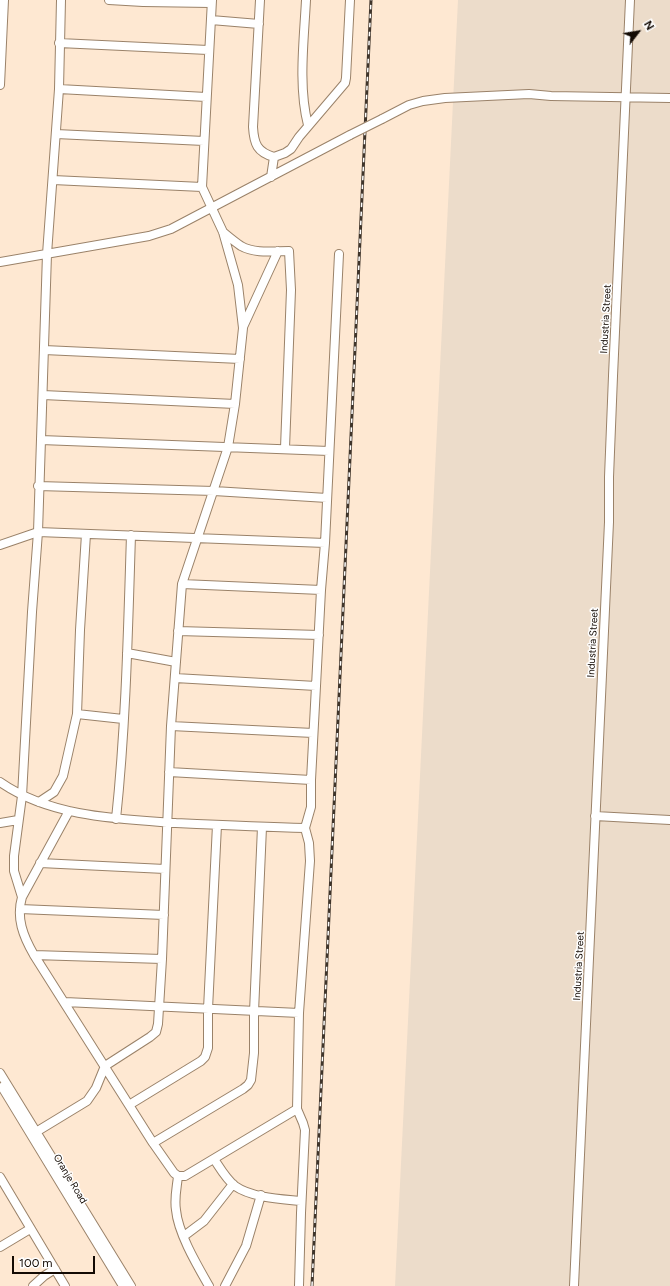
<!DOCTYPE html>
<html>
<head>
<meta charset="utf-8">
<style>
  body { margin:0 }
  #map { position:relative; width:670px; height:1286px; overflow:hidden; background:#fee8d2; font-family:Figtree,sans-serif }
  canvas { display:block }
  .north { position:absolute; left:618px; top:12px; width:40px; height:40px; -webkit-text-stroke:3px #fff; paint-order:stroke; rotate:59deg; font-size:11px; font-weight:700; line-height:16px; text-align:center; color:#130a03 }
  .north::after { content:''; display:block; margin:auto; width:14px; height:18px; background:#130a03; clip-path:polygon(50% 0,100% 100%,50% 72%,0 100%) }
  .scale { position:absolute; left:12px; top:1256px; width:83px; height:18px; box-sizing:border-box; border:2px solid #130a03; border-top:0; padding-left:5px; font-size:12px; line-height:14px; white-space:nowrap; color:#130a03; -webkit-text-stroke:3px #fff; paint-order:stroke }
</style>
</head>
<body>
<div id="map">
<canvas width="670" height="1286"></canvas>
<div class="north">N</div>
<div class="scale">100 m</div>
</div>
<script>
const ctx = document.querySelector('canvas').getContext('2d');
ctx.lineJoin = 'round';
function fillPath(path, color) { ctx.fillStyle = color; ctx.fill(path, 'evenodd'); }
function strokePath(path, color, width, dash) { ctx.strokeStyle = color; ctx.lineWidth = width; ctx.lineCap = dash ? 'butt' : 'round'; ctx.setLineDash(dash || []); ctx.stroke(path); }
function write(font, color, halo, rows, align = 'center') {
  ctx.font = font + ' Figtree,sans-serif'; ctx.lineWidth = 3; ctx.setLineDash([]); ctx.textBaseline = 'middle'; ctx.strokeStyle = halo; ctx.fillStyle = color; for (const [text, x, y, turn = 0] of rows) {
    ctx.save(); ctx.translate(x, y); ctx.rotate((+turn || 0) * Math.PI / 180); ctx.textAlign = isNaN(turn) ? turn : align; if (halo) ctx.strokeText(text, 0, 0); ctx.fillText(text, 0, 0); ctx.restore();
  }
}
fillPath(new Path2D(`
  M458,0H670V1286H395Z`), '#ecdcca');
const minor = new Path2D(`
  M109,0L143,2L211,3
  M260,0L253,127C254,144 257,152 274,157
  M306,0C304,40 298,86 308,125
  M211,20L259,24
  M59,43L208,50
  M0,85L4,0
  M59,89L206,97
  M382,119L409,105L423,101L445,98L529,94L551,96L670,98
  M56,134L204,141
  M271,177L274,157L285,153L291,149L299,137L345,83L346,78L350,0
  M53,180L202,187
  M223,232C229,237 235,242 241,246C255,254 274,251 289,251L291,290L285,448
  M0,262L149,236L171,229L350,135
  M243,327L278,251
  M44,350L240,359
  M43,395L235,404
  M41,440L329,451
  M38,486L214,491L327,498
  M86,534L80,630L77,714L123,719
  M0,545L38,532L325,543L339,254
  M182,584L321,590
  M178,631L319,635
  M127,653L176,662
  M175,678L316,686
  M171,726L313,733
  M169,772L311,780
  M0,782C50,817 118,819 176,823C219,825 262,827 305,828
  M39,802L54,792L63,776L77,714
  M69,811L22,897C16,918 23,936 34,955L153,1143L174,1173L178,1176H185L297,1109L299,1013L310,861L309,843L305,828L311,807V780L316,686L321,590L325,543
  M595,816L670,820
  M116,819C126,725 128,630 131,535
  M0,823L18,820
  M40,863L165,869
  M22,897L14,871V856L22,796L32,612L38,532L47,254L59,89L61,0
  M20,909L164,915
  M34,955L162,959
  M65,1002L299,1013
  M0,1073L131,1286
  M2,1087L123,1286
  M129,1105L201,1061L205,1057L208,1048V1009L217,825
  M297,1109L303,1123L305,1130L301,1213L299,1286
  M36,1132L87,1101L96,1088L105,1066L150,1037L156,1032L158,1024L162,959L171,726L182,584L228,447L235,404L243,328L238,285L223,232L202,187L212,0
  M153,1143L243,1089L248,1085L251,1080L254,1053V1012L262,827
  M214,1159C220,1168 226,1179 235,1186C252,1198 282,1199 301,1201
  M178,1176C177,1187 174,1198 176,1210C178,1233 197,1265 209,1286
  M0,1177L65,1286
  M184,1236L204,1221L233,1184
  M0,1247L30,1229
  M33,1286L44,1276L55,1269
  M225,1286L246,1246L261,1195
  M574,1286L609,522V477L613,376L630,0`);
strokePath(minor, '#9a8269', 10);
strokePath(minor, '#fff', 8);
const rail = new Path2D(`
  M312,1286L371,0`);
strokePath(rail, '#3f342a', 3);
strokePath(rail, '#fff', 1.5, [4.5]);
const minorBridge = new Path2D(`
  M350,135L382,119`);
strokePath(minorBridge, '#9a8269', 10, []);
strokePath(minorBridge, '#fff', 8);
write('10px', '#130a03', '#fff', [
  ["Industria Street",606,319,-87],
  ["Industria Street",593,643,-87],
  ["Industria Street",579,966,-87],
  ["Oranje Road",70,1179,59]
]);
</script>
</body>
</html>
